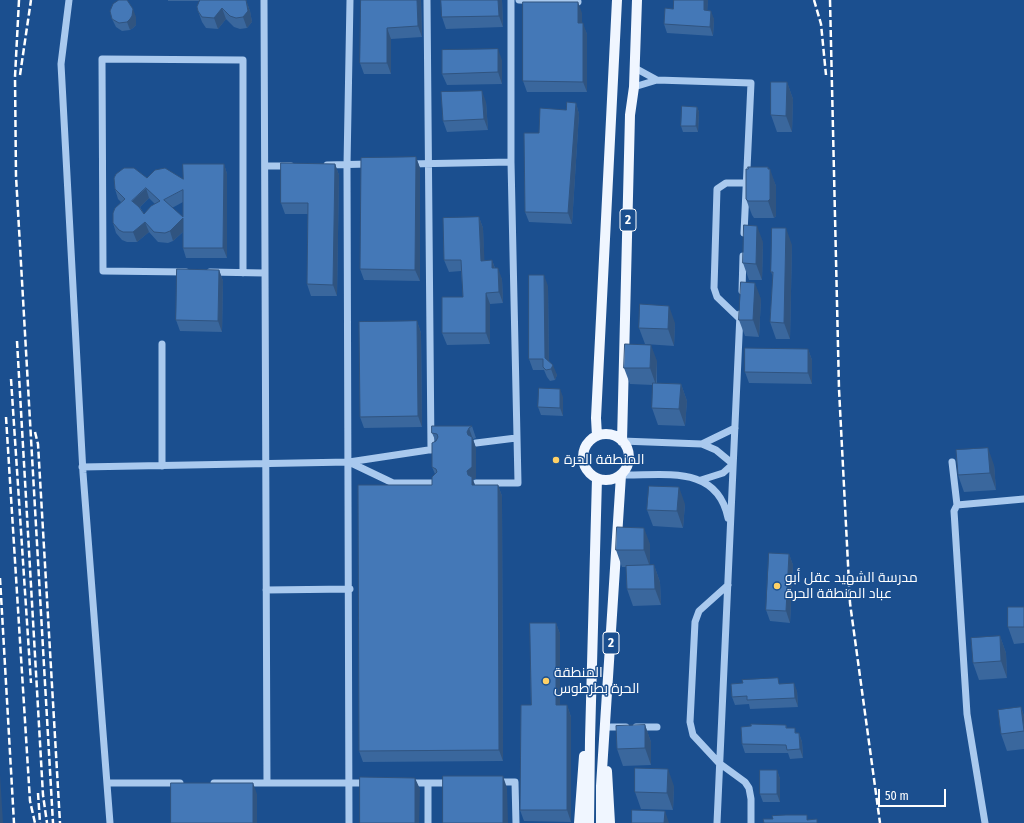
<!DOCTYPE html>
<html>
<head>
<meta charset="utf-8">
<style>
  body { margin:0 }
  #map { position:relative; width:1024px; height:823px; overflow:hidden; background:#1b4f8f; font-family:"Fira Sans Condensed",sans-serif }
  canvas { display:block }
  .scale { position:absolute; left:878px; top:789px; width:68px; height:18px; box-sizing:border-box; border:2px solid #fff; border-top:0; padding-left:5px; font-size:12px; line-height:14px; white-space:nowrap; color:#fff; -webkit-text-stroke:3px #1b4f8f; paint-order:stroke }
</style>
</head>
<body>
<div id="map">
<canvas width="1024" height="823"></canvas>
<div class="scale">50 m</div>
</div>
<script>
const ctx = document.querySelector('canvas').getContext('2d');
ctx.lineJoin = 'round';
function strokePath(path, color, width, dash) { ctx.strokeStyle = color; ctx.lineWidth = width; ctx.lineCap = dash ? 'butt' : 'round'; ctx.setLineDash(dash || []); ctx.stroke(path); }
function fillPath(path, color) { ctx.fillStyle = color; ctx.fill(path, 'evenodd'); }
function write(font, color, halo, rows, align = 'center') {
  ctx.font = font + ' "Fira Sans Condensed",Cairo,sans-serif'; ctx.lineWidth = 3; ctx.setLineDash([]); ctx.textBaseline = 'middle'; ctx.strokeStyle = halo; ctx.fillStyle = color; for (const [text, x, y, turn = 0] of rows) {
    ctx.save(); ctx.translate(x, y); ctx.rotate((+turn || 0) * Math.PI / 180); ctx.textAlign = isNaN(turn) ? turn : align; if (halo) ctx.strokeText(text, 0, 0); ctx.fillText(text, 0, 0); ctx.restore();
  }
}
strokePath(new Path2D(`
  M69,0L61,64L83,473L110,823
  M264,0L267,783
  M427,0L431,450
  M519,0L578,2
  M635,68L657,80
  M634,87L657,80L751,83L744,233
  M409,164L511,162
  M327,165L369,164
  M265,166H291
  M186,272L103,271L102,59L243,60V273
  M210,272L264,273
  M742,291L743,256
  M740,319L717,297L714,288L717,189L726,183H747
  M162,344V466
  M622,441L702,444L716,450L733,464L723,473L701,480
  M476,443L516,438
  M702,444L735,428
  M435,449L349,462L393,483H436
  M952,462L957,505
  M82,467L349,462
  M621,475C664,476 717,464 728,518
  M476,483H518L511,162V0
  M728,585L699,611L695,622L690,722L693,735L719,763L745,782L749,788L751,799V823
  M266,590L350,589
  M606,727H626
  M636,727H657
  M496,782H515L516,823
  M108,783H180
  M214,783H370
  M408,783H452
  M349,823L347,165L350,0
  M428,823V783
  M717,823L740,314
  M985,823L967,714L954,511L957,505L1024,499`), '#a9c9ee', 7);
strokePath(new Path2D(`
  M583 457a23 23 0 1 1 46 0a23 23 0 1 1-46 0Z
  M597,436L596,418L617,0
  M622,441L630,115L634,87L637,0
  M607,771L610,823
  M579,823L584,756
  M589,823L590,739L597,478
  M601,823V786L621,475`), '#f0f6ff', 10);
strokePath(new Path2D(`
  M19,0L15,77L16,176L53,823
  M814,0L821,24L826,75
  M830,0L839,389L850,603L880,823
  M20,75L31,0
  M17,341L43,795L47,823
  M11,379L31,683
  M6,417L30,801L35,823
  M35,432L38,444L60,823
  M0,578L14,823
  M38,793L40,823`), '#fff', 2.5, [7, 3]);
fillPath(new Path2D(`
  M168,0H246L250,11L252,22L247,28L240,29L234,27L226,19L218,29L206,28L202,22L198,11L200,1H168Z
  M361,0H421L422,37L391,39V74H364L360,63Z
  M502,0L503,27L446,29L442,17Z
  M674,0H708L707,11L714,19L713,36L667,33L664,24L673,9Z
  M582,13V23L587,34V92H527L523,81Z
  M136,17V25L133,28L130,30L122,31L116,27L112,19Z
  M502,60V84L447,85L442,74Z
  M787,82L793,99L792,132H777L771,115Z
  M486,102L488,130L447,132L443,121Z
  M576,103L579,114L572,224L529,222L525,212L539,133L566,110Z
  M697,107L699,112L698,132H683L681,126Z
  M416,157L420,168V281L364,280L360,269Z
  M224,164L227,174V258H186L183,248V232L173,241L168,243L158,242L149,232L137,242H127L122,240L116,233L113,223L121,202L118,199L115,189L147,178L183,179ZM149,198L155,204L144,214L140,207ZM183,202V217L172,208Z
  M335,164L339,175L337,296H311L307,284L308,214H285L281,203Z
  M768,167L776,186V216L774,218H754L752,215L746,199L748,169Z
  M479,217L483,228L484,261L492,260L495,268L502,279L503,303L490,304V344L447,345L442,333L463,297L461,271L449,272L444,260Z
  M763,242L762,280H749L743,263Z
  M792,245L790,339H776L770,322L773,276L771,272Z
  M219,270L223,281L222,332L180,331L176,320Z
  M548,286L549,361L557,375L555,380L550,381L547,377L544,370H533L529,359Z
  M761,299L759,337L745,336L739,320Z
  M417,321L421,333L422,427L364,428L360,417Z
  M675,323L674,346L645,344L639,328Z
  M808,349L812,360V384L749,383L745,372Z
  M657,361V383L681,384L687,401L685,426L658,425L652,408L653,385L630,384L624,368Z
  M563,397V416L541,415L538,407Z
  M472,426L476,438L473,439L476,448V478L473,480L475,485H498L502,496L503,761L363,762L359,751L435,474L432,467L436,442L432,433Z
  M994,465L996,490L964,492L958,475Z
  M685,504L683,528L653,526L647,510Z
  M650,544V566L654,565L660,582L661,605L633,606L627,589L626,567H622L616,550Z
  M789,554L793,565L790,623L770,621L766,610Z
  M1024,607V643L1014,644L1008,627Z
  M556,623L560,634V705H567L571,717V822L524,821L520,810L531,705Z
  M1000,636L1006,653L1007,678L979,680L973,663Z
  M780,684L797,691L798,707L750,709L749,704L735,705L732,697Z
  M1021,707L1024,716V749L1007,751L1001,734Z
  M645,725L651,742V765L623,766L617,749Z
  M786,725L787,728L797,733H799L802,742L803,758L790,759L788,753H745L742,744Z
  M777,770L780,779V802H763L760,794Z
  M674,786L673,810L641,809L635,792Z`), '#3a679d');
fillPath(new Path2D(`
  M246,0L250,11L252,22L247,28L243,17Z
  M417,0H421L422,37L418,26Z
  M498,0H502L503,27L499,16Z
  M704,0H708L707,19L704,10Z
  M578,2L582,13V33L578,23Z
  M222,8L226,19L218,29L214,18Z
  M133,9L136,17V25L133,28L130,30L127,22Z
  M711,11L714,19L713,36L710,27Z
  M583,23L587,34V92L583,82Z
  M387,28L391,39V74L387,63Z
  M498,49L502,60V84L498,72Z
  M787,82L793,99L792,132L786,116Z
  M482,91L486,102L488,130L484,119Z
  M576,103L579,114L572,224L568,213Z
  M697,107L699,112L698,132L696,126Z
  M416,157L420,168V281L415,270Z
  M224,164L227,174V258L223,248Z
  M335,164L339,175L337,296L333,285Z
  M768,167L770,172V169L776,186V216L774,218L768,201Z
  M146,188L149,198L136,211L132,201Z
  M479,217L483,228L485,272L481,261Z
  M183,218L187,228L173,241L170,231Z
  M145,222L149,232L137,242L133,232Z
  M757,226L763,242L762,280L756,264Z
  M786,228L792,245L790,339L784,323Z
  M492,260L496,272L492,268Z
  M498,268L502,279L503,303L499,292Z
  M219,270L223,281L222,332L218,321Z
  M544,275L548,286L549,369L545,358Z
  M755,283L761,299L759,337L753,320Z
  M486,293L490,304V344L486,333Z
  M669,306L675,323L674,346L668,329Z
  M417,321L421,333L422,427L418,416Z
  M651,345L657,361L656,385L650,368Z
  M808,349L812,360V384L808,373Z
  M553,365L557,375L555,380L551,369Z
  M681,384L687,401L685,426L679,409Z
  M560,389L563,397V416L560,408Z
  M469,428L476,448V478L473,480L476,488V496L467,471L471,443L467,432Z
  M988,448L994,465L996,490L990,473Z
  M498,485L502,496L503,761L499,750Z
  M679,487L685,504L683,528L677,511Z
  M644,528L650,544V567L644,550Z
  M789,554L793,565L790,623L786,611Z
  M654,565L660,582L661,605L655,589Z
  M556,623L560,634V717L556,705Z
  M1000,636L1006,653L1007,678L1001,661Z
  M794,683L797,691L798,707L795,698Z
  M567,705L571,717V822L567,810Z
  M1021,707L1024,716V732V731Z
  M645,725L651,742V765L645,748Z
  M799,733L802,742L803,758L800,749Z
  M668,769L674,786L673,810L667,793Z
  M777,770L780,779V802L777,794Z
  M0,774L3,823H0Z
  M503,776L507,788L508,823H503Z
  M415,778L420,789L419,823H415Z
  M253,783L257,794V823H253Z
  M665,811L669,823H664Z`), '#305480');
const building = new Path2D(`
  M119,0H127L133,9L132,16L130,19L127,22L119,23L112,19L110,11L113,4Z
  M200,0H246L248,11L243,17L236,18L230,16L222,8L214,18L202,17L198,11L197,7Z
  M361,0H417L418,26L387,28V63H360Z
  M441,0H498L499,16L442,17Z
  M674,0H704V10L711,11L710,27L664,24L665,8L673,9Z
  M523,2H578V23H583V82L523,81Z
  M498,49V72L442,74V50Z
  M771,82H787L786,116L771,115Z
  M482,91L484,119L443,121L441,92Z
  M567,102L576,103L568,213L525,212L524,133H539L540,108L566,110Z
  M682,106L697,107L696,126H681Z
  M416,157L415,270L360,269L361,158Z
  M281,163L335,164L333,285L307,284L308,203H281Z
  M183,164H224L223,248H183V218L170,231L165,233L154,232L145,222L133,232H123L119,230L113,223V213L115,208L125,199L115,189L114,178L116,174L124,168H134L147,178L155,170L165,168L183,179ZM146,188L160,201L151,206L144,214L139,207L132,201ZM183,190V217L164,200Z
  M748,167H768V169H770V199L768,201H748L746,199V169H748Z
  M479,217L481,261L492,260V268H498L499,292L486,293V333H442V297H463L461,260H444L443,218Z
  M744,225L757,226L756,264L743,263Z
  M772,228H786L784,323L770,322L773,272H771Z
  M177,269L219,270L218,321L176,320Z
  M529,275H544L545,358L553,365L551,369L546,370L543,367V359H529Z
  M741,282L755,283L753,320H739Z
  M640,304L669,306L668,329L639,328Z
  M417,321L418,416L360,417L359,322Z
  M625,344L651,345L650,368H624Z
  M745,348L808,349V373L745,372Z
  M653,383L681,384L679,409L652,408Z
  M539,388L560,389V408L538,407Z
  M432,426H472L469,428L467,432L468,435L472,437V467L467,471L468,475L472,477V485H498L499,750L359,751L358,485H432V477L437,472L436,469L432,467V443L436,441L438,437L437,434L432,433Z
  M988,448L990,473L958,475L956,450Z
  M649,486L679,487L677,511L647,510Z
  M617,527L644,528V550H616Z
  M769,553L789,554L786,611L766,610Z
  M654,565L655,589H627L626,566Z
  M1008,607H1024V627H1008Z
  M530,623H556V705H567V810H520L521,705H531Z
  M1000,636L1001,661L973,663L971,638Z
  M778,678L779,684L794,683L795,698L747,700V696L732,697L731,684L743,683L742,680Z
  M1021,707L1024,731L1001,734L998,710Z
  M751,724L786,725V728H795V733H799L800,749L787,750L786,745L742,744L741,727L751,726Z
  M645,725V748L617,749L616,726Z
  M635,768L668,769L667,793L635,792Z
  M760,770H777V794H760Z
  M443,776H503V823H443Z
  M360,777L415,778V823H360Z
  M171,783H253V823H171Z
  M632,810L665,811L664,823H632Z
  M786,815H807V820L817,819V823H764L763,819H773L772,816Z`);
fillPath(building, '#4478b7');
strokePath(building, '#305480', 1);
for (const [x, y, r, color] of [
  [556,460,4,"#ffd166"],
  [777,586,4,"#ffd166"],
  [546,681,4,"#ffd166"]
]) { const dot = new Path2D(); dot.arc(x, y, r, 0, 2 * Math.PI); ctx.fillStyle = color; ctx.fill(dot); strokePath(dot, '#1b4f8f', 1.5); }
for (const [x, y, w] of [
  [628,220,16],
  [611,643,16]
]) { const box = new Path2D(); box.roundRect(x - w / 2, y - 11, w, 22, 3); ctx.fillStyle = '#1b4f8f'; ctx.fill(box); strokePath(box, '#fff', 1); }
write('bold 13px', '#fff', null, [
  ["2",628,220],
  ["2",611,643]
]);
write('14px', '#fff', '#1b4f8f', [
  ["المنطقة الحرة",564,460],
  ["مدرسة الشهيد عقل أبو",785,578],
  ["عباد المنطقة الحرة",785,594],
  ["المنطقة",554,673],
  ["الحرة بطرطوس",554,689]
], 'left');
</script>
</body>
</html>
